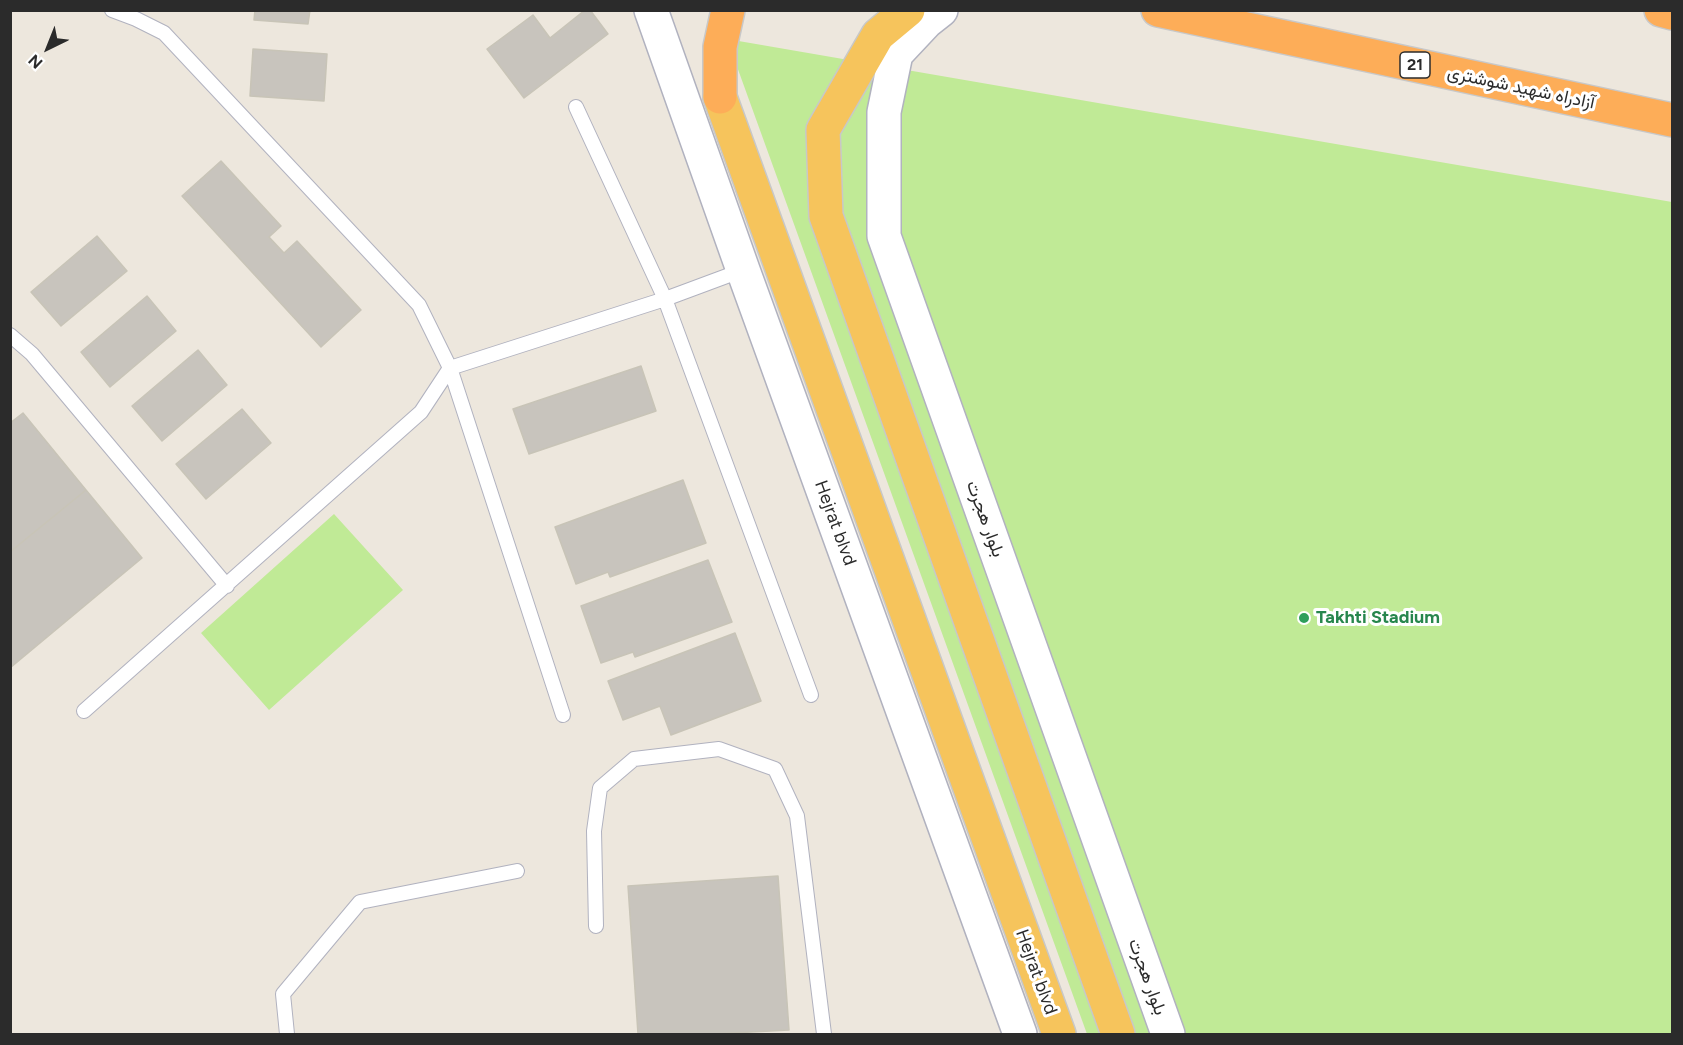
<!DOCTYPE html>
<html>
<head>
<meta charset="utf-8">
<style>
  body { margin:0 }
  #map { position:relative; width:1683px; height:1045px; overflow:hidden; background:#ede7dd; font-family:Figtree,sans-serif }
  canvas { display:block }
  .frame { position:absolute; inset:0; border:12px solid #2b2b2b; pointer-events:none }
  .north { position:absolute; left:18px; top:18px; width:60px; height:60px; -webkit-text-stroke:4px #fff; paint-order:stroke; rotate:223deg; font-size:16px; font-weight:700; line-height:24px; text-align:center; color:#2b2b2b }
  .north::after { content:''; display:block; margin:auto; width:21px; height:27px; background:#2b2b2b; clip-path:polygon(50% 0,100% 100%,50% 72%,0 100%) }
</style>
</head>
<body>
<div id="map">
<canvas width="1683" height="1045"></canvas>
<div class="frame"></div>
<div class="north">N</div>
</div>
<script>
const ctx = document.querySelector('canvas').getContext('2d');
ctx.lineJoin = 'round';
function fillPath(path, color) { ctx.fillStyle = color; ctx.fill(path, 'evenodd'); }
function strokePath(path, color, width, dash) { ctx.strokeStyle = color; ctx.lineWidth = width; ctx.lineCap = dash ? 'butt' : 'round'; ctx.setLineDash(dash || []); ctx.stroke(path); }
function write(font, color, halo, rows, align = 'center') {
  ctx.font = font + ' Figtree,Vazirmatn,sans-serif'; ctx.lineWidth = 6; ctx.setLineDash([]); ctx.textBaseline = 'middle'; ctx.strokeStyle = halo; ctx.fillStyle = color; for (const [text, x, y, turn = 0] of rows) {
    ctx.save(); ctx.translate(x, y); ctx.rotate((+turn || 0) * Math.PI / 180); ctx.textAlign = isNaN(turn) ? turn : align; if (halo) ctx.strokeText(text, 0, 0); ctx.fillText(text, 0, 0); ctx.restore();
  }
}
fillPath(new Path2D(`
  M727,39L1672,202V1034H1087Z
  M334,514L403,590L269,710L201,633Z`), '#c0ea96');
const building = new Path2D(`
  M255,10H310L308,24L254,20Z
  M585,10H590L608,34L524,98L487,49L533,15L550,38Z
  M253,49L327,54L324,101L250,96Z
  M221,161L281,226L269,237L284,253L297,241L361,310L321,347L182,196Z
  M97,236L127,271L61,326L31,292Z
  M147,296L176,331L110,387L81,352Z
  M198,350L227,385L162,441L132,406Z
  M641,366L656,411L529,454L513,409Z
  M242,409L271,443L206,499L176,464Z
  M23,413L86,490L10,552V423Z
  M683,480L706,543L610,577L608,572L576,584L555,527Z
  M86,490L142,558L10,668V552Z
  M708,560L732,622L635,657L633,652L601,663L581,606Z
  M735,633L761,701L671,735L660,706L623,720L608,681Z
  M778,876L789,1030L714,1034H638L628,886Z`);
fillPath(building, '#c8c4bd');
strokePath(building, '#c8c4b7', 1.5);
const service = new Path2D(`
  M112,10L136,19L164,33L419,305L450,368L563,715
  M576,107L665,299L811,695
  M10,335L32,354L227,586
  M84,711L421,412L450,368L665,299L743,270
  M596,926L594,831L600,788L634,759L719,749L775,769L797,816L824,1034
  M287,1034L283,994L360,902L517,871`);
const secondary = new Path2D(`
  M651,10L743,270L1020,1034
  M941,10L927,21L896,54L884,112V236L1168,1034`);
const trunk = new Path2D(`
  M908,10L878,35L823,130L826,216L1118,1034
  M720,97L1059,1034`);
const motorway = new Path2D(`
  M1158,10L1672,120
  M1661,10L1672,13
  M720,97V47L728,10`);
strokePath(service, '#b1b2bf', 16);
strokePath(secondary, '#b1b2bf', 36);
strokePath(trunk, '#c8c8c8', 36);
strokePath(motorway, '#c8c8c8', 36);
strokePath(service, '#fff', 14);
strokePath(secondary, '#fff', 33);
strokePath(trunk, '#f6c45c', 33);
strokePath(motorway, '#fdad58', 33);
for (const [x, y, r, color] of [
  [1304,618,6,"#2e9e5b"]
]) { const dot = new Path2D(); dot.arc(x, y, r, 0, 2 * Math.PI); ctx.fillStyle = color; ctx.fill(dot); strokePath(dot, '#fff', 2); }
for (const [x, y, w] of [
  [1415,65,30]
]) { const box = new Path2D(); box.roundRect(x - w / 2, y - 13, w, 26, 4.5); ctx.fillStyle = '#fff'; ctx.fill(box); strokePath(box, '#2b2b2b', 1.5); }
write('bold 16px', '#2b2b2b', null, [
  ["21",1415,65]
]);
write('18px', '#2b2b2b', '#fff', [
  ["آزادراه شهید شوشتری",1521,88,12],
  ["بلوار هجرت",985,519,70],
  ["Hejrat blvd",835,523,70],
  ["Hejrat blvd",1036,972,70],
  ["بلوار هجرت",1147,977,70]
]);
write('bold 18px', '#27864d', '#fff', [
  ["Takhti Stadium",1316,618]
], 'left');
</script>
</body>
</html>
